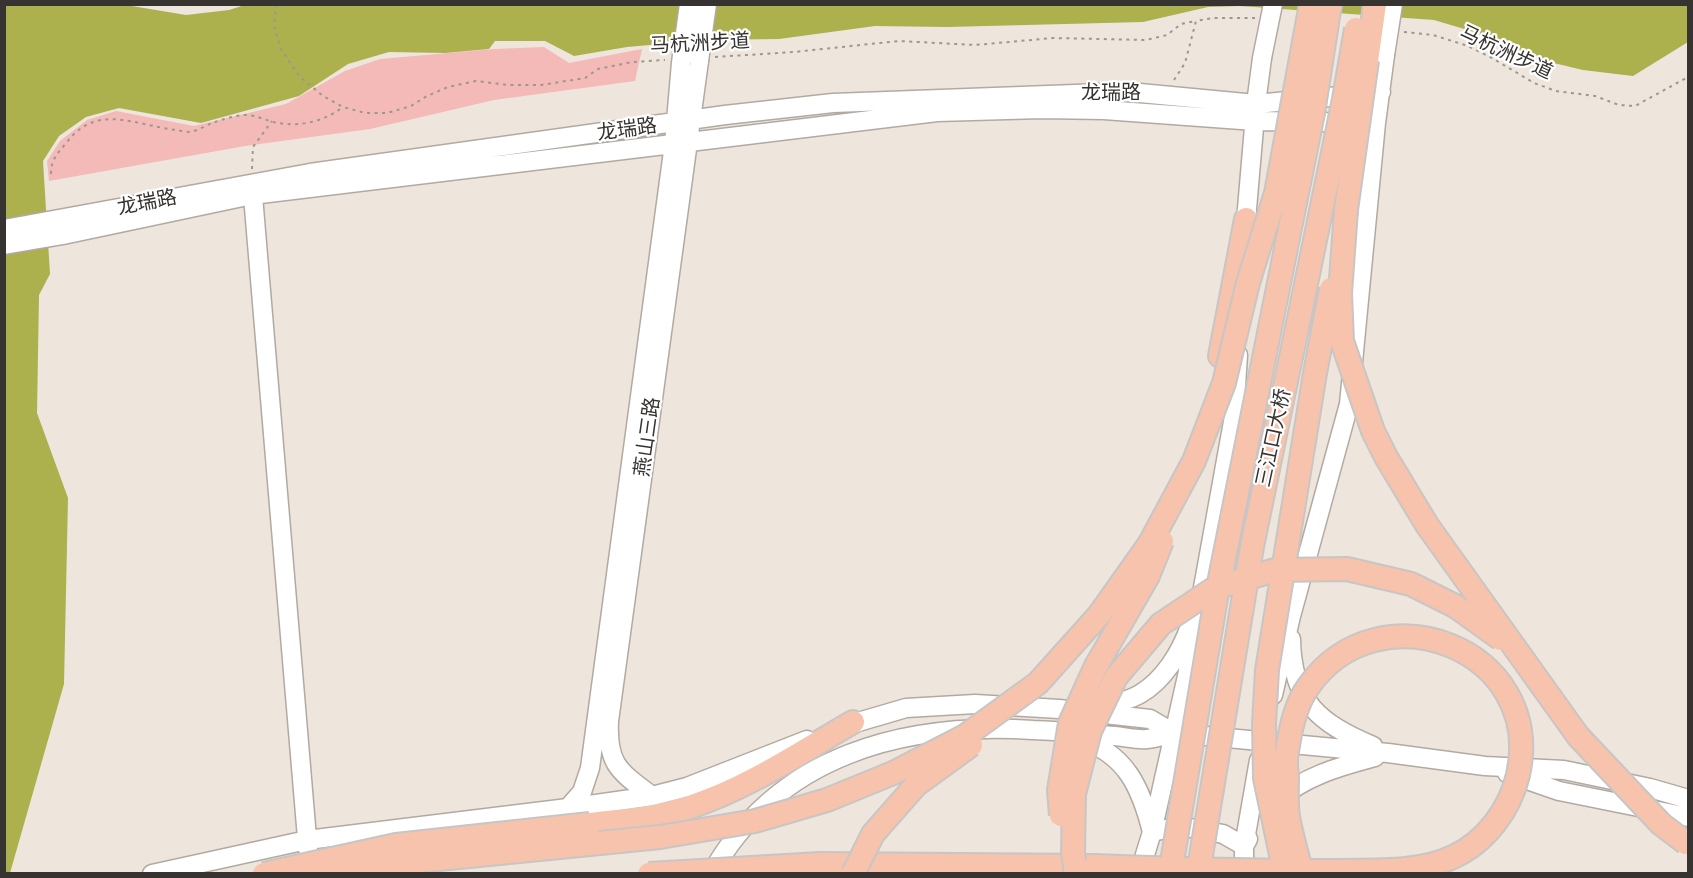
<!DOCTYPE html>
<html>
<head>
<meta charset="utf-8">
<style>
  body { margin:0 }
  #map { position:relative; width:1693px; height:878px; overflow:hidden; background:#eee5dc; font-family:"Libre Baskerville",serif }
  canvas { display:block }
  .frame { position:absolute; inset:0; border:6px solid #363330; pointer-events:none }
</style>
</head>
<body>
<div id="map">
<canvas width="1693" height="878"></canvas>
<div class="frame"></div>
</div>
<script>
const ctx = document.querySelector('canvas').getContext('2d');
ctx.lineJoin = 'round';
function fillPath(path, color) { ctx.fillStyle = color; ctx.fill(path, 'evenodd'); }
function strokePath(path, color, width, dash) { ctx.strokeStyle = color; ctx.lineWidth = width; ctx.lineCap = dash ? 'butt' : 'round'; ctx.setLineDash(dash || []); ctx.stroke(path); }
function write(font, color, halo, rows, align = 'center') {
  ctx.font = font + ' "Libre Baskerville","Noto Sans SC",serif'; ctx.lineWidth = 4.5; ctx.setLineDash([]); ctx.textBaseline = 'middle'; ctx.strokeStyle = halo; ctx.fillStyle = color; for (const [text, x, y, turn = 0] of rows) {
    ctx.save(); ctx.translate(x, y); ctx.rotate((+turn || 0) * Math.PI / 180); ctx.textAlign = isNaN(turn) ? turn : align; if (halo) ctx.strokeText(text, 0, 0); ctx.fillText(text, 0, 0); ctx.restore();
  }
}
fillPath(new Path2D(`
  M544,47L569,63L642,49L635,81L494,100L370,129L245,146L49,181L47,161L60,141L87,120L116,111L194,126L286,104L345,71L380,59L494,49Z`), '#f3bab7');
fillPath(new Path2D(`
  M248,4L1688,5V42L1633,76L1583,70L1537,59L1498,39L1434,20L1240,6L1208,7L1143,22L947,27L875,26L779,39L706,40L627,47L574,56L545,41H495L489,49L445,53L389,52L348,64L299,96L201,123L119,108L86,117L59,136L43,161L50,274L39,295L37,413L68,498L64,684L10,873L5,874V5H126L186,15L229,10Z`), '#acb04d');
const secondary = new Path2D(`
  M252,184L308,850
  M4,229L310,173L725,115L833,103L1129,92L1256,104L1381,92
  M1245,232L1256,104L1262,58
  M4,245L63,235L252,195L937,112L1042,109L1104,110L1255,121L1376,123
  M1291,639C1292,702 1319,723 1373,746
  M1273,695L1291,616L1349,404L1376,123L1385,55
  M1094,707C1109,705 1126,702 1140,694C1164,680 1181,652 1190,626
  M841,727L906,708L975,704L1059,709L1150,719L1174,733
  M1079,739C1126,753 1141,788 1152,832L1180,826L1223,834L1244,846L1248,839
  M1507,773L1559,791L1688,817
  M652,796C619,771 607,765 609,721L699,61
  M1278,801C1303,776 1342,766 1375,757
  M568,808L582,792L590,768L674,144L681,63
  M152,874L307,840L568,808L652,796L687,787L807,740
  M711,874C778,754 905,722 1033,730C1061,731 1088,734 1115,736C1125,737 1137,740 1147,739C1156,738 1165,735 1174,733L1388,753L1485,766L1564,770L1650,788L1688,799
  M1139,874L1152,832L1187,676L1234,416L1238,355
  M1244,874V846L1259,760`);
const highway = new Path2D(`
  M1220,356L1246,219
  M590,824C624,820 658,818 690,807C748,788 801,752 853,722
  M820,864L1093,866`);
strokePath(secondary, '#b2aaa2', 21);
strokePath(highway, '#c7c6c5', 26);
strokePath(new Path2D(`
  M276,4L274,26L281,49L299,76L323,96L343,107L365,113H387L411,106L427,96L448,87L476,81L508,85H541L585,78L598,69L632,62L665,60
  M1404,32L1433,35L1468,46L1492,58L1534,83L1556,91L1595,96L1619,105L1635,106L1688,77
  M715,57L794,52L899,41L975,45L1053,38L1146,40L1167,35L1181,24L1196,21
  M1174,80L1185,63L1196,21L1213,18H1255
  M252,169L253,147L272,121
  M51,174C51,159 58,153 67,142C98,102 136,126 177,130C181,131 186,132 190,132C197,131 205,126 212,123C221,120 233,116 243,115C255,114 266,121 278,123C301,127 325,121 343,107`), '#9d9790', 2, [3, 4.5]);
strokePath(secondary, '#fff', 18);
strokePath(highway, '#f8c3ac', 22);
const secondaryBridge = new Path2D(`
  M1385,55L1393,4
  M1262,58L1273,4
  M699,61L707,4
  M681,63L689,4`);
const highwayBridge = new Path2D(`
  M1375,4L1346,210L1340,293L1342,341L1373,431L1386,457L1427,525L1578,736L1661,824L1686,843
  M1061,815L1059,790L1070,723L1096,666L1148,576L1162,541
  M1095,866C1174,869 1252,871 1331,871C1371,870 1417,874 1453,857C1486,842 1510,809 1518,775C1546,649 1379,585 1308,687C1295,705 1290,730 1287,752C1285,760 1286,768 1287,776C1287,789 1286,803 1288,816C1291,835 1297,854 1302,874
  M264,874L396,845L590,824
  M325,874L399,863L660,837L755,821L827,800L893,773L965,736L1038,683L1099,615L1150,543L1194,461L1224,383L1248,283L1276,193L1311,4
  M649,874L820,864
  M853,874L873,834L916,785L971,745
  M1076,874L1073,853L1074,794L1090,731L1116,677L1161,624L1215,588L1275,570L1347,569L1411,584L1455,606L1501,639
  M1170,874L1216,598L1313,113L1330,4
  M1198,874L1252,547L1344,99L1356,29
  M1285,874L1265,778L1264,724L1267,670L1315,373L1331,289`);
strokePath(secondaryBridge, '#b2aaa2', 21, []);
strokePath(highwayBridge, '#c7c6c5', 26, []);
strokePath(secondaryBridge, '#fff', 18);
strokePath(highwayBridge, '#f8c3ac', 22);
write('20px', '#363330', '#fff', [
  ["马杭洲步道",700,44,-3],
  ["马杭洲步道",1506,53,25],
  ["龙瑞路",1111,93],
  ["龙瑞路",627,130,-8],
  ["龙瑞路",147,203,-11],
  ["燕山三路",648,437,-82],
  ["三江口大桥",1274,438,-78]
]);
</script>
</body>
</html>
